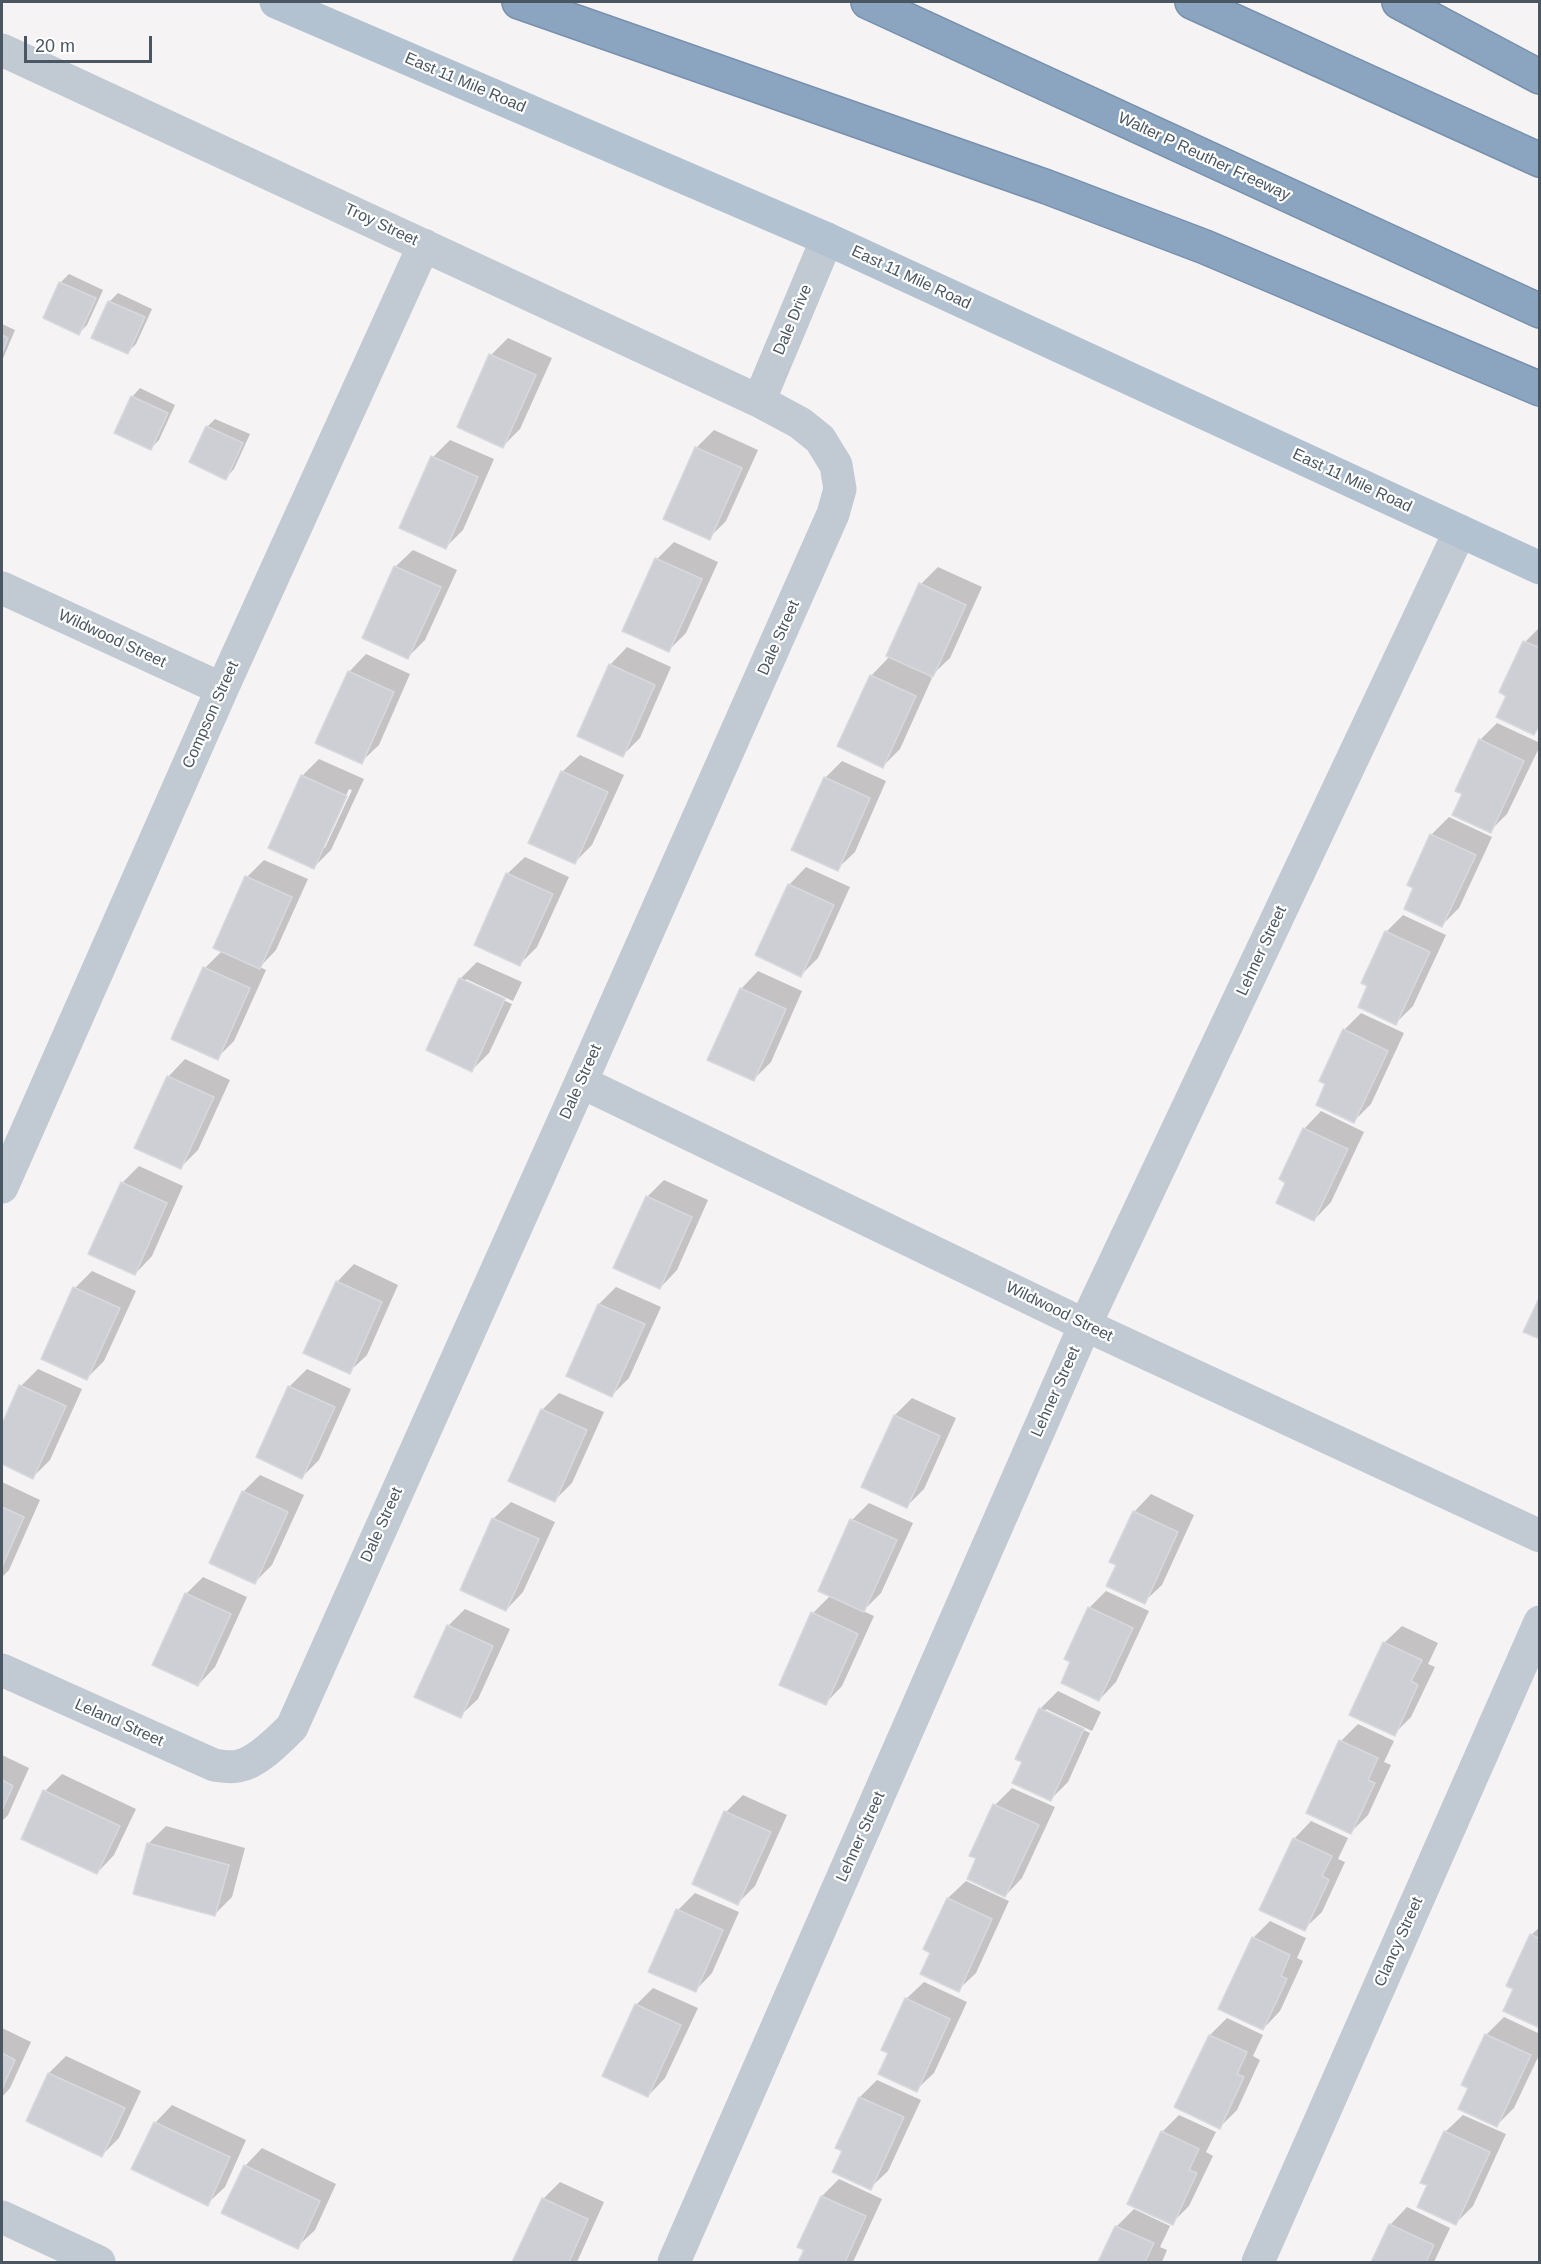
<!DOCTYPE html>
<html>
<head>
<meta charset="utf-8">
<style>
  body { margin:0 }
  #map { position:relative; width:1541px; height:2264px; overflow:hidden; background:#f5f3f3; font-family:Arial,sans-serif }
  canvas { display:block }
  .frame { position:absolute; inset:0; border:3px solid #4a5661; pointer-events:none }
  .scale { position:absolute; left:24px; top:36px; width:128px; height:27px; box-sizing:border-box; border:3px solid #4a5661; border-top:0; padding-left:8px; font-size:18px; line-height:21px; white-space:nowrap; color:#4a5661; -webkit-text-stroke:4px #fff; paint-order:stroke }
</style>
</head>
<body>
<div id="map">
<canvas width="1541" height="2264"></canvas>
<div class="frame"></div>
<div class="scale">20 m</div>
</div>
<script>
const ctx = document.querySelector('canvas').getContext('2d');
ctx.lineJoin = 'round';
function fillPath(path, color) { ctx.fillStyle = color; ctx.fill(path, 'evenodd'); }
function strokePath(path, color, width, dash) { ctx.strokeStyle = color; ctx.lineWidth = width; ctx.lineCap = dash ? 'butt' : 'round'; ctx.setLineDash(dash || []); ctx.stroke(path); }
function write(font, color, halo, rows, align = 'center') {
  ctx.font = font + ' Arial,sans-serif'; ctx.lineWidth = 4.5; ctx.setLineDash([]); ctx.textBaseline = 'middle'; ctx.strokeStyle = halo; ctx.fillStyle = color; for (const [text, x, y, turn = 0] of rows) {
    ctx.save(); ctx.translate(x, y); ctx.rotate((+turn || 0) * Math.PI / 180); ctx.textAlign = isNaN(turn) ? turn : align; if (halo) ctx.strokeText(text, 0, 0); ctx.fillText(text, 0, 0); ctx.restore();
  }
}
fillPath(new Path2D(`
  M69,274L103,290L87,325L79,333L45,317L60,283Z
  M118,293L152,309L136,344L128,352L109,302Z
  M2,324L15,330L2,361Z
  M508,338L552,358L520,429L503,446L491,355Z
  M140,388L175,405L159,440L151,448L132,397Z
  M215,419L250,434L234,469L226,478L207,427Z
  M714,430L758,450L726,521L709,538L665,518L697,447Z
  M450,440L494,459L463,530L445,548L433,457Z
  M674,542L718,562L686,633L669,650L657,559Z
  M413,550L457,570L425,640L408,657L395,567Z
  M938,567L982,587L950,658L930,677L932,678L900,749L883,766L871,676L890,656L921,584Z
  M1540,627V727L1534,733L1525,642Z
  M627,647L671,667L640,738L623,755L610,665Z
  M366,654L410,674L379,745L361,762L349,672Z
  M1497,723L1540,743V746L1507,814L1490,831L1464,794L1480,740Z
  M580,755L624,775L592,845L574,863L562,772Z
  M319,759L364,779L331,850L314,867L302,776ZM349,789L352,790L325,848H322Z
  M842,761L886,781L855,852L837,869L825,778Z
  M1449,817L1492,837L1459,908L1442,925L1415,888L1408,884L1432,834Z
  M525,857L569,877L537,947L520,964L507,874Z
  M264,860L308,879L276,950L260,967L266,970L234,1041L217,1058L205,968L222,951L247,877Z
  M806,867L850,887L818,958L801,975L789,885Z
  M1403,915L1446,935L1413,1006L1396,1023L1369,985L1386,932Z
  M477,962L522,982L513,1001L466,979V983L512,1004L489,1053L472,1070L460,979Z
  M758,971L802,991L771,1062L753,1080L741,989Z
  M1361,1013L1404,1033L1371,1104L1354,1121L1327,1084L1344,1030Z
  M185,1059L230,1080L198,1150L181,1167L168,1077Z
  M1321,1111L1364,1132L1331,1202L1314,1220L1287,1182L1304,1129Z
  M139,1166L183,1186L152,1256L135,1274L122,1183Z
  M664,1180L708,1200L677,1270L660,1288L647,1197Z
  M354,1264L398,1285L367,1355L349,1372L337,1282Z
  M92,1271L136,1291L104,1361L87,1378L75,1288Z
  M616,1287L661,1307L629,1378L612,1395L568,1375L599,1304Z
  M38,1369L82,1389L50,1460L33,1477L2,1463V1428L21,1386Z
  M307,1369L351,1389L319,1460L302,1477L258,1457L289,1387Z
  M559,1393L604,1412L572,1483L555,1500L542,1410Z
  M912,1398L956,1418L924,1489L907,1506L863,1486L895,1415Z
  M260,1475L304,1495L272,1565L255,1582L243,1492Z
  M2,1482L40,1500L9,1570L2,1577Z
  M1151,1494L1194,1515L1162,1585L1144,1602L1118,1565L1111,1562L1134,1512Z
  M511,1502L555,1522L523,1592L506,1610L493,1519Z
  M869,1503L913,1523L881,1593L863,1611L874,1616L842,1686L825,1704L813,1613L831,1595L852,1520Z
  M203,1577L247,1597L215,1667L198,1685L186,1594Z
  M1106,1591L1149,1611L1116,1682L1099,1700L1072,1661L1089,1608Z
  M465,1609L510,1629L478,1699L460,1716L448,1626Z
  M1402,1626L1438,1643L1428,1664L1435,1667L1411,1717L1394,1734L1384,1643Z
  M1058,1691L1101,1712L1092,1731L1046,1709V1712L1090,1733L1068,1782L1051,1799L1024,1761L1017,1758L1040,1709Z
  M1358,1724L1394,1741L1384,1762L1391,1765L1368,1815L1350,1833L1341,1741Z
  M2,1755L29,1768L8,1815L2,1821Z
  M62,1774L136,1809L114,1855L97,1873L45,1791Z
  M1012,1788L1055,1807L1022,1878L1005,1896L978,1857L995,1805Z
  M743,1795L787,1815L755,1886L738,1903L726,1812Z
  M1311,1821L1348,1838L1338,1859L1345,1862L1322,1912L1304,1929L1294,1839Z
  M166,1826L245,1848L232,1897L215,1914L149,1843Z
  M966,1881L1009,1901L976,1973L958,1990L932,1952L925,1948L948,1898Z
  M695,1893L739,1912L712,1973L695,1991L678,1910Z
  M1270,1921L1306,1938L1297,1958L1303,1961L1280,2011L1263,2029L1253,1938Z
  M1540,1927V2026L1515,1989L1531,1935Z
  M924,1982L967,2002L934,2073L916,2090L890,2052L906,1999Z
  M653,1988L698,2008L665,2078L648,2096L636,2005Z
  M1504,2017L1540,2034V2053L1514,2108L1497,2125L1470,2088L1463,2084L1487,2034Z
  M1227,2018L1263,2035L1253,2056L1260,2060L1237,2110L1220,2127L1210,2035Z
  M2,2028L31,2042L10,2088L2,2097Z
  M66,2056L141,2091L119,2138L102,2155L28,2120L49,2073Z
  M877,2080L921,2100L888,2171L870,2188L844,2150L837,2147L860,2097Z
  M172,2105L246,2140L225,2187L207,2204L155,2123Z
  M1179,2115L1216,2132L1206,2152L1213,2156L1189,2206L1172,2223L1162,2132Z
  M1463,2115L1506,2134L1473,2206L1456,2223L1445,2132Z
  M262,2148L336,2184L315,2230L297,2247L245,2166Z
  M839,2179L882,2199L853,2262H799L822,2196Z
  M560,2182L604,2202L577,2262H514L543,2199Z
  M1407,2207L1450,2228L1434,2262H1373L1390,2225Z
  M1134,2209L1170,2226L1160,2247L1167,2250L1162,2262H1100L1117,2226Z`), '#0003');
const building = new Path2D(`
  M59,282L96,298L79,335L43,318Z
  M108,301L145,317L128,354L91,338Z
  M2,335L8,338L2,353Z
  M489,354L536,375L503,448L457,427Z
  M131,396L168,413L151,450L114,433Z
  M206,426L243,443L226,480L189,462Z
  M695,447L742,468L710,540L663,519Z
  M431,456L478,477L446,549L399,528Z
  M655,558L702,579L669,652L622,631Z
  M394,566L441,587L408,659L362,638Z
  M919,583L966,605L933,677L886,656Z
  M1523,641L1540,648V724L1534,735L1496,717L1506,696L1499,692Z
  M609,664L655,685L623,757L577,736Z
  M348,671L394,692L362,764L315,743Z
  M870,675L916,696L883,768L837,746Z
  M1479,739L1524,761L1491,833L1452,815L1462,794L1455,791Z
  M561,771L608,792L575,864L528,843Z
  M301,775L347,796L314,869L268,848Z
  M824,777L870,798L838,871L791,850Z
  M1430,834L1476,855L1442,927L1404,909L1413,888L1407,885Z
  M506,873L553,894L520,966L474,945Z
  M245,876L292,897L260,969L213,948Z
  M788,884L834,905L801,977L755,955Z
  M1385,931L1430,952L1396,1025L1358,1007L1367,986L1361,983Z
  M203,967L250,988L218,1060L171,1039Z
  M459,978L505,999L472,1072L426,1050Z
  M740,988L786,1009L754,1081L707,1060Z
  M1343,1029L1388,1051L1354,1123L1316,1105L1325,1084L1319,1081Z
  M167,1076L214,1097L181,1169L134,1148Z
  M1303,1128L1348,1149L1314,1221L1276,1203L1285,1183L1279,1179Z
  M121,1182L167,1203L135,1275L88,1254Z
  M646,1196L692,1217L660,1289L613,1268Z
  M336,1281L382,1302L350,1374L303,1353Z
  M73,1287L120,1308L87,1380L41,1359Z
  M1540,1296V1339L1523,1332Z
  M598,1304L645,1324L612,1397L566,1376Z
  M19,1385L66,1406L33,1479L2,1464V1424Z
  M288,1386L335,1407L302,1479L256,1457Z
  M541,1409L587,1430L555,1502L508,1481Z
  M894,1415L940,1436L907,1508L861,1487Z
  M242,1491L288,1512L255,1584L209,1563Z
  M2,1507L24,1517L2,1567Z
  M1133,1511L1178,1532L1145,1604L1106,1586L1116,1565L1109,1562Z
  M492,1518L539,1539L506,1611L460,1590Z
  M850,1519L897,1540L864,1612L818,1591Z
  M185,1593L231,1614L198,1686L152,1665Z
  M1088,1607L1133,1628L1099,1701L1061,1683L1070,1662L1064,1659Z
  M811,1612L858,1634L826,1705L779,1685Z
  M447,1625L493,1646L461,1718L414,1697Z
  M1383,1642L1422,1660L1411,1681L1418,1685L1395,1736L1349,1715Z
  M1039,1708L1084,1729L1051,1801L1012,1783L1022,1762L1015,1759Z
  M1339,1740L1378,1758L1368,1780L1375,1783L1351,1834L1306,1813Z
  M2,1780L13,1786L2,1810Z
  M43,1790L120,1826L97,1874L21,1839Z
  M993,1804L1039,1825L1005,1897L967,1879L976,1858L969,1856Z
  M724,1811L771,1832L738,1905L692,1884Z
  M1293,1838L1332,1856L1322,1876L1329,1880L1305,1931L1259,1910Z
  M147,1843L229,1865L215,1916L133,1894Z
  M947,1898L992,1919L959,1992L920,1974L930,1953L923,1949Z
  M676,1909L723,1930L696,1992L648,1972Z
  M1530,1934L1540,1939V2028L1503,2011L1513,1989L1506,1986Z
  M1252,1937L1290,1955L1281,1976L1287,1979L1263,2030L1218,2009Z
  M905,1998L950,2019L917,2092L878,2074L888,2053L881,2050Z
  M635,2004L681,2025L648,2097L602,2076Z
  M1485,2034L1531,2055L1497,2127L1458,2109L1468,2088L1461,2085Z
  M1209,2035L1247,2052L1237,2074L1244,2077L1220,2129L1174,2107Z
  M2,2053L15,2060L2,2089Z
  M48,2073L125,2108L102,2157L26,2121Z
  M859,2097L904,2117L871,2190L832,2172L842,2151L835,2148Z
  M154,2122L230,2157L208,2206L131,2169Z
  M1161,2131L1199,2149L1189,2170L1197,2173L1173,2225L1127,2204Z
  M1444,2131L1490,2152L1456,2225L1417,2207L1427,2185L1420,2183Z
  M244,2165L320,2201L298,2249L221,2213Z
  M821,2196L866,2216L845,2262H798L804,2250L797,2247Z
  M542,2198L588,2219L569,2262H512Z
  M1389,2224L1434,2245L1426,2262H1371Z
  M1115,2226L1154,2243L1145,2262H1098Z`);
fillPath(building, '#cdcfd5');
strokePath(building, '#d7d9de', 1.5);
const highway = new Path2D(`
  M519,2L1047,187L1205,247L1540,389
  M868,2L1540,311
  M1192,2L1540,160
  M1399,2L1540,77`);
strokePath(highway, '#7690ad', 36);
strokePath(new Path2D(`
  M2,50L759,401L800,423L820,439L836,465L840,489L833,514L581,1082L292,1727C279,1740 257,1763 238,1766C231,1768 221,1766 214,1765L2,1670
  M759,401L827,239
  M2,588L222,689
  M581,1082L1085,1325L1540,1536
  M2,1187L222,689L424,245
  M2,2217L99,2262
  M674,2262L1085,1325L1460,531
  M1258,2262L1540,1622`), '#c1cad2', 33);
strokePath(new Path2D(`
  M276,2L827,239L1540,568`), '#b3c2d1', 33);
strokePath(highway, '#8ba5c1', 33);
write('16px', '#4a5661', '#fff', [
  ["East 11 Mile Road",465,83,23],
  ["Walter P Reuther Freeway",1204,157,25],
  ["Troy Street",381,225,25],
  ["East 11 Mile Road",911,278,25],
  ["Dale Drive",793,320,-67],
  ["East 11 Mile Road",1352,481,25],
  ["Dale Street",779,638,-66],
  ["Wildwood Street",112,639,25],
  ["Compson Street",211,715,-66],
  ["Lehner Street",1262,951,-65],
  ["Dale Street",581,1082,-66],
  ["Wildwood Street",1059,1312,26],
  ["Lehner Street",1056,1392,-66],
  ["Dale Street",382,1525,-66],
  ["Leland Street",119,1723,24],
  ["Lehner Street",861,1837,-66],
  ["Clancy Street",1399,1942,-66]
]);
</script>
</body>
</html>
